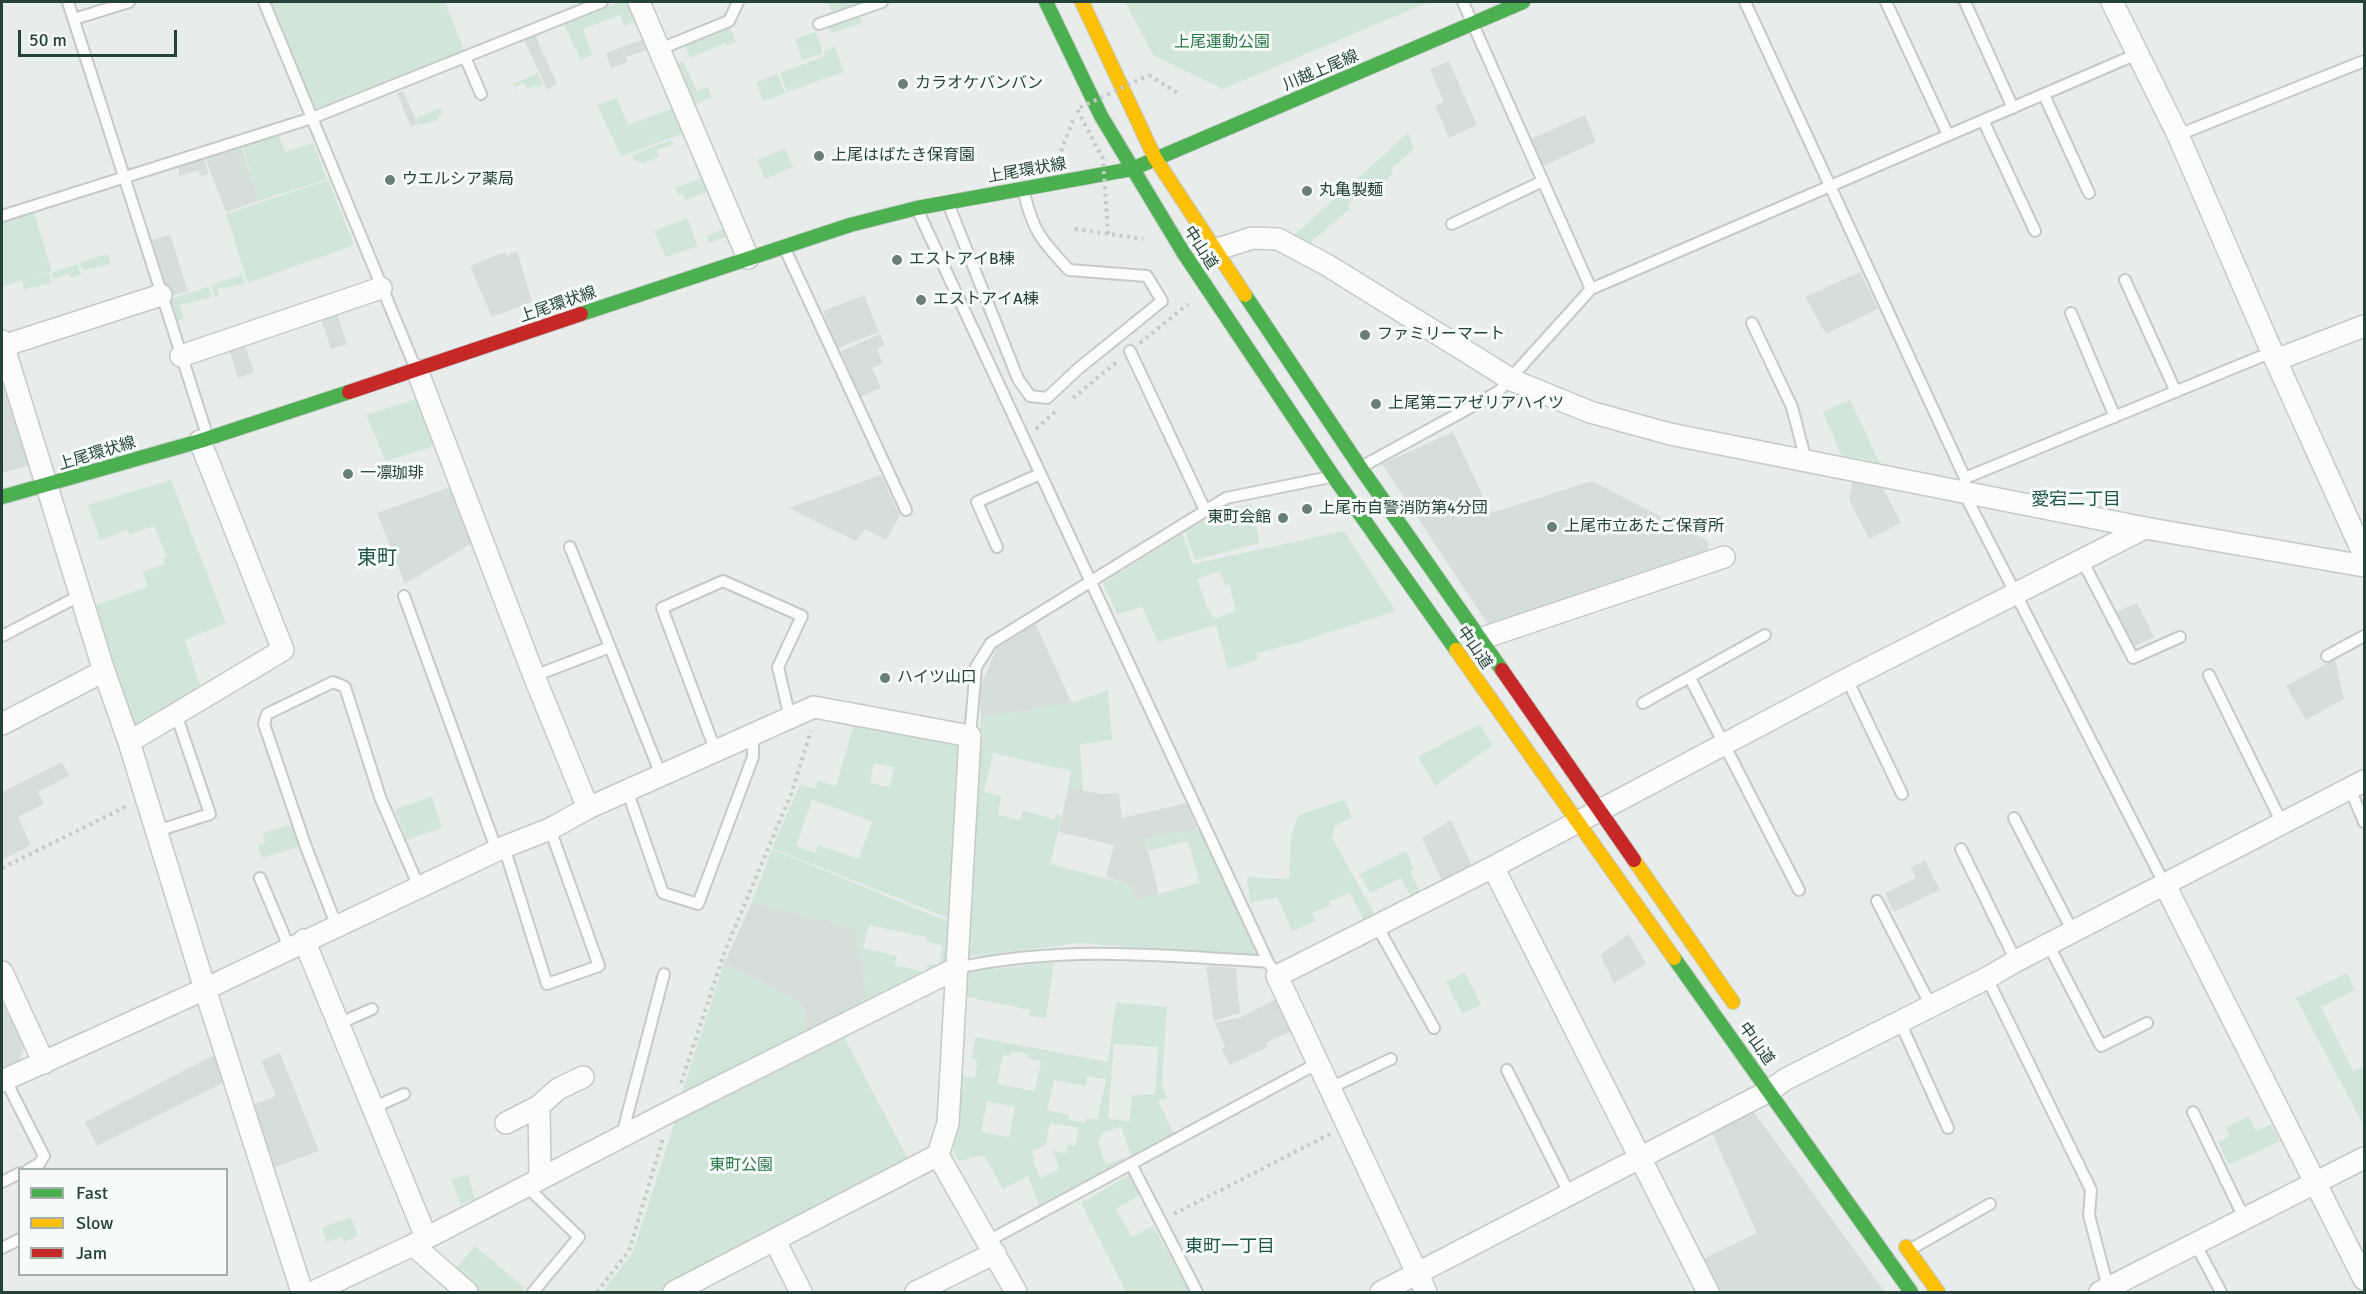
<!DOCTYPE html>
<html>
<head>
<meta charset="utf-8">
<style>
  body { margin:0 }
  #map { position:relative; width:2366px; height:1294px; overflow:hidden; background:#e8edeb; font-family:Signika,sans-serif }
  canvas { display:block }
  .frame { position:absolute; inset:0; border:3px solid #24423a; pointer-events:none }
  .legend { position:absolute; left:18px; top:1168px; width:210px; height:108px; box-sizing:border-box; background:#f7fbf9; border:2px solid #a3b1ad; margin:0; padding:8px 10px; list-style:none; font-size:18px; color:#24423a }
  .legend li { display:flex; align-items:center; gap:12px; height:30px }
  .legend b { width:30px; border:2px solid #a3b1ad }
  .scale { position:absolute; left:18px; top:30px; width:159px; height:27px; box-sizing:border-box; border:3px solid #24423a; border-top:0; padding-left:8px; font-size:18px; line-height:21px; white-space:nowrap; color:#24423a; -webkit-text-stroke:4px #f7fbf9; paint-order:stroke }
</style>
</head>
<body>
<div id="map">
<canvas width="2366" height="1294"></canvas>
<div class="frame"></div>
<ul class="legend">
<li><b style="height:8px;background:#4caf50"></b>Fast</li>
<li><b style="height:8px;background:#ffc107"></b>Slow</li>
<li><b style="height:8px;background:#c62828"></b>Jam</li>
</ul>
<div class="scale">50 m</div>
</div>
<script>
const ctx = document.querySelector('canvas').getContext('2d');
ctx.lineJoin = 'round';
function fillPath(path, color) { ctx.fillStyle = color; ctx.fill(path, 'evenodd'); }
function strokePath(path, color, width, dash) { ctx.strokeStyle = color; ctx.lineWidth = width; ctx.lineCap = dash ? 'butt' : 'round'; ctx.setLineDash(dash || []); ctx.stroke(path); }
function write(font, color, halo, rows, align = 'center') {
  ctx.font = font + ' Signika,"Noto Sans JP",sans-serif'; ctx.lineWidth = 6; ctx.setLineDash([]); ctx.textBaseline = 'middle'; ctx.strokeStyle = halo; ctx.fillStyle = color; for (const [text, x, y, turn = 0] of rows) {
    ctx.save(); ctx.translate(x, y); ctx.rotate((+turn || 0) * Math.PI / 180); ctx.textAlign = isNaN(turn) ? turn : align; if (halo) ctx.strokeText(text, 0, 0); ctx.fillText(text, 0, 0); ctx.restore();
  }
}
fillPath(new Path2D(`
  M535,35L557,84L547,89L524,40Z
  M649,37L652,48L626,57L628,62L611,68L606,53Z
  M1449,61L1477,125L1449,138L1435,106L1444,102L1430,69Z
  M403,91L418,124L411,127L397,93Z
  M1585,115L1596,142L1543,166L1531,139Z
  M241,146L259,201L226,212L205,158Z
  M204,159L209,174L201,176L199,170L179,176V166Z
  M170,235L188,291L170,297L152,240Z
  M517,251L532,302L492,317L470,266L505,252L507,256Z
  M1860,272L1878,309L1826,334L1805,297Z
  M864,295L879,332L838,348L823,311Z
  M337,314L347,344L331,349L321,319Z
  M880,334L885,345L877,349L883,364L872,368L881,388L860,397L841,351Z
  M245,345L254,372L238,378L229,350Z
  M2,367L32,465L2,473Z
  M1453,432L1491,513L1592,481L1708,541V554L1489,626L1382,464Z
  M881,475L900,516L886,540L865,529L856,541L789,508Z
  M1852,482L1882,486L1901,523L1869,539L1849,500Z
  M456,485L477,540L405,584L377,513Z
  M2137,603L2154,637L2133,647L2116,612Z
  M1035,623L1072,703L981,718L979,689L997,648Z
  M2335,659L2344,699L2306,720L2286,686Z
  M62,762L69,776L38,792L44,804L18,817L31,845L2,860V792Z
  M1068,787L1100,794L1119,793L1122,818L1187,803L1197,829L1145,838L1159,895L1134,900L1131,885L1106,877L1114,845L1059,832Z
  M1451,820L1473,868L1443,883L1422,838Z
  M1925,861L1940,890L1894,912L1885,893L1916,878L1911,867Z
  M752,902L857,928L867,1004L806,1032L803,1004L724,964Z
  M1629,934L1646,964L1614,983L1600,955Z
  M1206,966L1236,968L1240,1013L1214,1021Z
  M1278,998L1294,1030L1266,1043L1268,1047L1230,1065L1221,1049L1225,1047L1215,1023L1241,1017Z
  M2,1002L25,1046L19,1061L2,1069Z
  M218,1053L227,1081L97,1146L85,1122Z
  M280,1053L319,1151L270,1169L250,1106L276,1096L261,1060Z
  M1751,1108L1885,1292H1716L1701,1260L1757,1233L1711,1131Z`), '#d6dedb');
fillPath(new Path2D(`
  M271,2H445L464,50L314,109Z
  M619,2H632L640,20L624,26L620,15L583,29L592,55L581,60L563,24Z
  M828,2H867L832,14Z
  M1125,2H1429L1223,89L1153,55Z
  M860,16L862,23L831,33L829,26Z
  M729,26L736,42L727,46L725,43L690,58L685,45Z
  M816,32L823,53L802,60L795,39Z
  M835,47L844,72L787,92L780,73L825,56L824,51Z
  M683,61L697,91L708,87L712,97L693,105L675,65Z
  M538,73L543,85L538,88L536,85L527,89L524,83L515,87L517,93L513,84Z
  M778,74L785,93L763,101L756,82Z
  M617,98L628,125L677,107L688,132L621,156L597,105Z
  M440,108L443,114L437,117L438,120L420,125L416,118Z
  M1408,133L1414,149L1391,169L1393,173L1377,190L1369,183L1348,205L1350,209L1308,244L1295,234Z
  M279,135L285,152L313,143L327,179L259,201L242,145Z
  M671,140L673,144L657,150L659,157L643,163L634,160L632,155Z
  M785,149L793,167L765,179L757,160Z
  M707,176L731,231L729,236L709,243L707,236L726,228L711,190L686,200L683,193L678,195L675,188Z
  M328,180L354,245L248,283L226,214Z
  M34,212L52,271L35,277L49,273L52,283L24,289L22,280L2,287V222Z
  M687,218L698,246L666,257L654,231Z
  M108,254L111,264L83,270L80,262Z
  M78,264L81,275L71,278L69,274L53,279L51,273Z
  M242,275L245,284L217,289L219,295L215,297L211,285Z
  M208,287L212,297L180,305L184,319L177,321L170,299Z
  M419,398L437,445L386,461L366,415Z
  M1850,400L1880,463L1841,455L1823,412Z
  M171,480L226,623L185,640L201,687L137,726L128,721L92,606L148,587L142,572L165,564L163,559L167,557L154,526L129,535L127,530L100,540L88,505Z
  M1251,504L1260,543L1195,560L1185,531L1227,508Z
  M1344,531L1396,611L1293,644L1256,653L1258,660L1228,669L1216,625L1158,642L1142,607L1117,614L1103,583L1182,534L1193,564ZM1220,571L1225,586L1229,584L1236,611L1214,619L1210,610H1208L1197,579Z
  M1108,690L1112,740L1080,744L1083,791L1068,787L1071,771L993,753L984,792L1001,796L998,815L1020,820L1023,811L1054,819L1056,814L1062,816L1050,864L1132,885L1135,900L1200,883L1188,841L1149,851L1145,838L1197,829L1202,834L1258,954L1255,957L1079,943L969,957L964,950L981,718L1072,703Z
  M854,724L958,742L964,751L953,920L772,848L800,785L816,789L818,781L836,786ZM874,763L894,767L890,787L870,783ZM812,800L872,821L859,859L818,845L815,853L796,846Z
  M1479,724L1493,745L1435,786L1418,757Z
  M432,797L442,828L406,840L395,809Z
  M1344,800L1352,817L1335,826L1332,838L1376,916L1365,922L1350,893L1329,901L1331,905L1312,913L1316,921L1292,931L1277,897L1250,903L1247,877L1289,879L1291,834L1299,815Z
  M292,824L299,847L262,858L258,845L265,842L262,833Z
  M772,849L951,923L950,960L867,1004L857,928L752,902ZM869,925L926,937V941L943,946L939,964L928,965L926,972L894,965L897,956L863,948Z
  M1406,851L1414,869L1410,871L1421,894L1412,899L1401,878L1370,893L1360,874Z
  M1054,962L1046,1018L1029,1016L1030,1010L963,996L967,972Z
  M724,964L803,1004L806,1032L679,1101Z
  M1465,972L1481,1004L1462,1014L1446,982Z
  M2347,973L2355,990L2321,1007L2353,1071L2364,1066V1126L2296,998Z
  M1116,1002L1167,1007L1162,1086L1167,1098L1158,1101L1174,1134L1040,1207L1028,1176L1003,1189L984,1155L958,1161L951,1147L957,1075L975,1078L977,1060L971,1058L976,1037L1108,1062ZM1114,1044L1158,1047L1155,1094L1132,1095L1129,1122L1108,1118ZM1012,1051L1028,1054L1027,1058L1041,1061L1035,1091L997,1084L1003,1055L1011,1056ZM1087,1076L1106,1079L1097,1120L1086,1118L1085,1123L1068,1119L1069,1115L1047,1110L1054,1080L1085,1086ZM987,1101L1015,1107L1009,1137L981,1132ZM1050,1123L1079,1128L1075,1146L1068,1145L1066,1153L1053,1151L1059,1169L1041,1178L1032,1160L1035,1158L1032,1152L1046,1144ZM1121,1126L1131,1156L1106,1164L1098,1143L1102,1133Z
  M842,1033L909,1161L659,1292H603L633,1252L677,1115Z
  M2249,1116L2256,1131L2271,1124L2280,1141L2229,1165L2218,1142L2230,1136L2226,1127Z
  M468,1174L475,1199L461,1204L451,1180Z
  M1129,1175L1140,1195L1116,1209L1132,1237L1153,1226L1190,1292H1126L1081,1203Z
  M351,1217L358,1236L344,1242L342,1237L327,1242L322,1228Z
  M475,1246L525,1288L521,1292H479L454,1270Z`), '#d1e6d8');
const lane = new Path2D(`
  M68,2L208,438
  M264,2L415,367
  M1463,2L1591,289
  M1745,2L1965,478L1963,491L2165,885
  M1886,2L1948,135
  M1965,2L2013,108
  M74,19L129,2
  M819,24L882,2
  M660,49L729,21L738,2
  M465,57L481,94
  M2044,95L2089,193
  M1983,120L2035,231
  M2178,135L2364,61
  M948,203L1018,379L1030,396L1047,398L1079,368L1162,301L1147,276L1069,270C1040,239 1033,231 1023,189
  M918,211L1268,962L1277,976
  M2,216L312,118L602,2
  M1452,224L1543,181
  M785,249L906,510
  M2125,280L2176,392
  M2071,313L2115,417
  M1752,323L1792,407L1806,461
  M1130,351L1205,510
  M1363,466L1498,392L1591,289L2137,54
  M1965,478L2272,352
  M570,547L661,775
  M997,547L977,502L1040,474
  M2082,560L2133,658L2180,637
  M404,596L497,851
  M2,636L81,595
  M2327,656L2364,636
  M2209,675L2282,823
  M534,676L610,647
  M1690,678L1799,890
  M1847,679L1902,794
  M1643,703L1765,635
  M970,736L976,667L991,643L1226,498L1330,477
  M716,752L662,608L723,581L802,616L778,667L790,718
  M2350,789L2364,822
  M627,790L663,893L698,904L753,757V734
  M2014,818L2073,932
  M157,831L210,814L176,714
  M504,847L547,984L599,966L550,829
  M1961,849L2016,961
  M260,878L289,947
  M1877,901L1931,1006
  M1377,926L1434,1028
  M337,927L306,847L264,724L267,714L333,682L345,687L380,797L419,887
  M2048,944L2101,1046L2147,1023
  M957,968C1061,945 1163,955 1268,962
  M1987,978L2091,1190L2089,1215L2108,1288
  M1900,1022L1948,1128
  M338,1024L372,1009
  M1507,1070L1570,1195
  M5,1079L44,1156L39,1164L28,1170
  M1330,1088L1391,1059
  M372,1108L404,1094
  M2193,1112L2245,1220
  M622,1135L664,974
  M1131,1164L1197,1292
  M2,1182L20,1173
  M525,1185L579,1237L533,1292
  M988,1241L1318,1063
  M2196,1245L2221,1292
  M2,1248L20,1239
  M1911,1249L1990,1204`);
const street = new Path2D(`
  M639,2L748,258
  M2112,2L2178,135L2272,352L2364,555
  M1215,250L1252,238L1278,239L1327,265L1512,380L1590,412L1670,434L2145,528L2364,566
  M2,341L104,671
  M3,346L161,295
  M181,356L381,288
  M2276,360L2364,326
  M417,370L534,676L588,808
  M1480,639L1724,557
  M2,724L104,671L129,742L205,989L302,1292
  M129,742L283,650L200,441
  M1493,867L1708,1292
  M2165,885L2364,1279
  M304,940L426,1237
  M2,972L44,1063
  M2,1081L205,989L504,847L550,829L588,808L814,707L970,736L948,1123L938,1155L1016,1292
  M506,1123L539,1106
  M540,1178L539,1106L558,1089L583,1077
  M775,1241L801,1292
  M413,1245L467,1292
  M313,1292L413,1245L673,1110L957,968
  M674,1292L938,1155
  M916,1292L995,1253
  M1381,1292L1769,1091L1786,1079L1987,978L2016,961L2364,781
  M1426,1292L1277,976L1493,867L1847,679L2145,528
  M2100,1292L2364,1158`);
const fast = new Path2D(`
  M1046,2L1101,116L1183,252L1333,476L1456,650
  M1132,169L1523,2
  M1245,295L1360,467L1502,670
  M581,314L850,225L917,208L1132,169
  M2,497L200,441L349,392
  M1674,958L1911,1292`);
const slow = new Path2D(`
  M1082,2L1155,158L1245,295
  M1456,650L1674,958
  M1634,860L1733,1002
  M1906,1247L1938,1292`);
const jam = new Path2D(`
  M349,392L581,314
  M1502,670L1634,860`);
strokePath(lane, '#c5cac8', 14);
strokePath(street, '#c5cac8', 24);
strokePath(fast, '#c3cbc8', 16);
strokePath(slow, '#c3cbc8', 16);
strokePath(jam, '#c3cbc8', 16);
strokePath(new Path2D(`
  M1149,75L1181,95
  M1061,151L1074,118
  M1075,229L1143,239
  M1140,343L1188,304
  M1073,398L1118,361
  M1036,429L1055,412
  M2,868L127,806
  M681,1083L725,951L791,794L811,731
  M1174,1214L1330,1134
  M597,1292L629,1251L663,1138`), '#c3ccca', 4, [3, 4.5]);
strokePath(lane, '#fcfcfc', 10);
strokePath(street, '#fcfcfc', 21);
strokePath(fast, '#4caf50', 14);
strokePath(slow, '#ffc107', 14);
strokePath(jam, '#c62828', 14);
strokePath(new Path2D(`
  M1108,234L1103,159L1077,109L1149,75`), '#c3ccca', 4, [3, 4.5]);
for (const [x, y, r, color] of [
  [903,84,6,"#697e78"],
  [819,156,6,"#697e78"],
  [390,180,6,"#697e78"],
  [1307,191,6,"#697e78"],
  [897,260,6,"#697e78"],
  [921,300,6,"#697e78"],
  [1365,335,6,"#697e78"],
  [1376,404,6,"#697e78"],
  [348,474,6,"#697e78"],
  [1307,509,6,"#697e78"],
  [1283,518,6,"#697e78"],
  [1552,527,6,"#697e78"],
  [885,678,6,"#697e78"]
]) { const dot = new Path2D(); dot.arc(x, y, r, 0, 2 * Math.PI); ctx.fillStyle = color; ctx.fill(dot); strokePath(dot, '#f7fbf9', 2); }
write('16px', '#2d7a4b', '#f7fbf9', [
  ["上尾運動公園",1222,43],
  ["東町公園",741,1166]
]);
write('16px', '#24423a', '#f7fbf9', [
  ["川越上尾線",1321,71,-23],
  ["上尾環状線",1027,171,-10],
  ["中山道",1200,248,57],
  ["上尾環状線",558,305,-19],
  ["上尾環状線",97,454,-17],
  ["中山道",1474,648,55],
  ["中山道",1756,1044,54]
]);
write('16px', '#24423a', '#f7fbf9', [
  ["カラオケバンバン",915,84],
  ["上尾はばたき保育園",831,156],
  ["ウエルシア薬局",402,180],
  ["丸亀製麺",1319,191],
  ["エストアイB棟",909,260],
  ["エストアイA棟",933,300],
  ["ファミリーマート",1377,335],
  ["上尾第二アゼリアハイツ",1388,404],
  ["一凛珈琲",360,474],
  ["上尾市自警消防第4分団",1319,509],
  ["東町会館",1271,518,"right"],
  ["上尾市立あたご保育所",1564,527],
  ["ハイツ山口",897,678]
], 'left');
write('18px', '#1f5548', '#f7fbf9', [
  ["愛宕二丁目",2076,500],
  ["東町一丁目",1230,1247]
]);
write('20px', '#1f5548', '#f7fbf9', [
  ["東町",377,559]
]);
</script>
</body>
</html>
